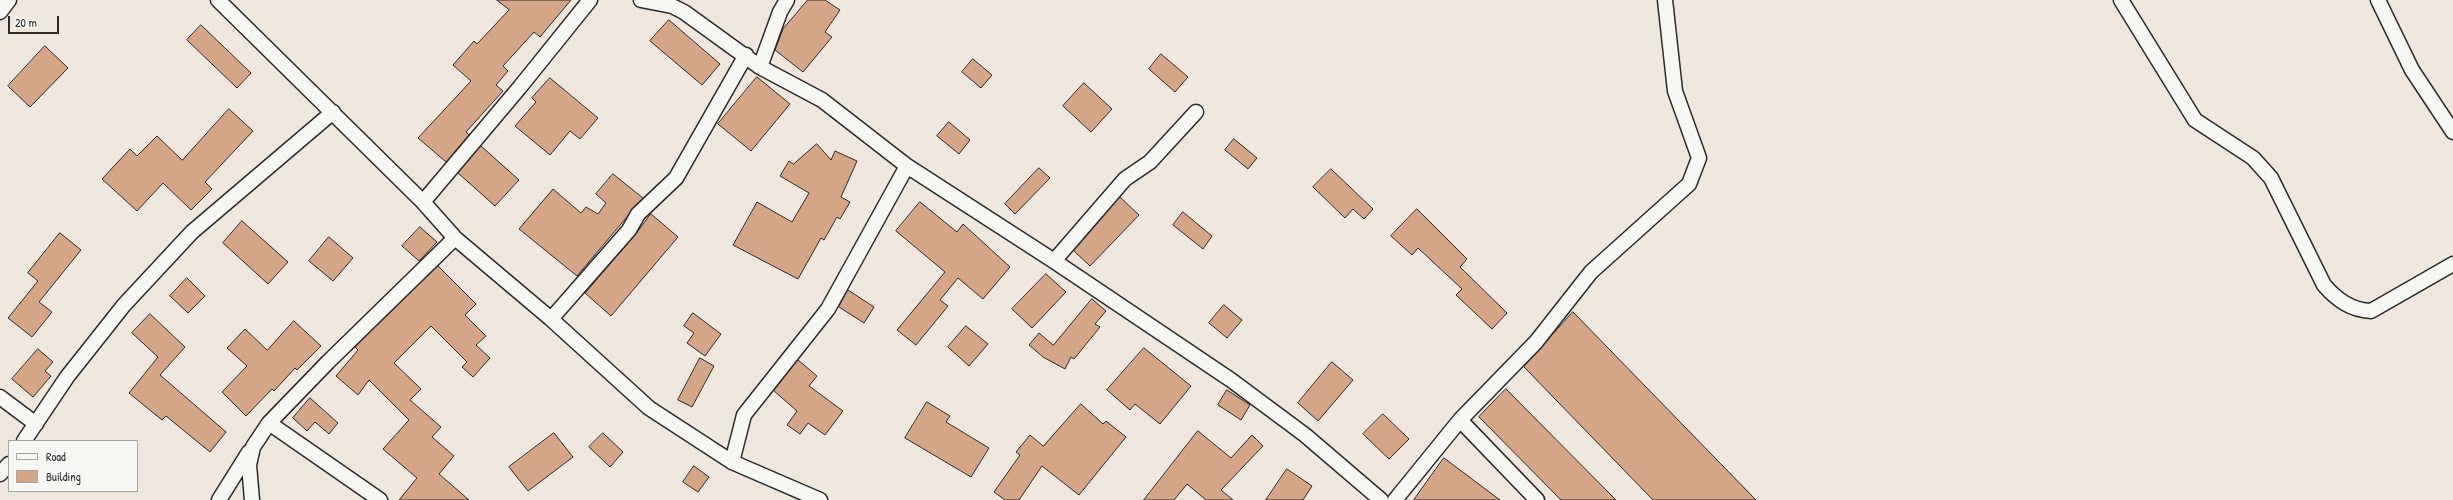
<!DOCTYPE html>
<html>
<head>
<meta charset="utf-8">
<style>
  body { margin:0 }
  #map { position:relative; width:2453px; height:500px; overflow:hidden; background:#efe6dd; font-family:"Patrick Hand",sans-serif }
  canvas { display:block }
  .legend { position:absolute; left:8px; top:440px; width:130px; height:52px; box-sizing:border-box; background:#f6f6f2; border:1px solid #a5a5a2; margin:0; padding:5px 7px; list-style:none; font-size:12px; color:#2b2b2b }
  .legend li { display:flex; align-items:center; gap:8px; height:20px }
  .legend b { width:20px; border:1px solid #a5a5a2 }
  .scale { position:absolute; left:8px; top:16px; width:51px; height:18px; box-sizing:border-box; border:2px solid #2b2b2b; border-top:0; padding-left:5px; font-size:12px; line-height:14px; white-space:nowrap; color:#2b2b2b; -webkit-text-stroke:3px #f6f6f2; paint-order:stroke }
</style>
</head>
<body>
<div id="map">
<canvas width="2453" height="500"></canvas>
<ul class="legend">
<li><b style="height:5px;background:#f6f6f2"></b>Road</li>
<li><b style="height:11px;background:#d5a588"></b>Building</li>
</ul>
<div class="scale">20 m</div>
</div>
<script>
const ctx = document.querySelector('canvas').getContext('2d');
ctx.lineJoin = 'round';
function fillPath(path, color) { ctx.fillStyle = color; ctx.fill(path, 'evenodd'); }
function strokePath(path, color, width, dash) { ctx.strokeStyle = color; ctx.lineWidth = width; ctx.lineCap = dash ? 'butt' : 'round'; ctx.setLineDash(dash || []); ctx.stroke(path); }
const building = new Path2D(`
  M497,0H571L540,37L534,32L503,66L508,71L496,85L503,91L466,132L469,135L446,162L418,138L471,81L453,65L474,41L477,44L509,10Z
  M808,0H825L840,10L825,32L832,37L803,72L775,50L783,29Z
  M669,20L720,64L702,85L650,41Z
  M201,25L251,73L237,88L187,40Z
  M45,46L68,68L30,107L8,86Z
  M1161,54L1188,77L1175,92L1149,69Z
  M973,59L992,75L981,88L962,72Z
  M757,77L790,104L751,151L718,124Z
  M550,78L598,118L580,139L570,131L550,155L515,126L536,102L532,98Z
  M1084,83L1112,109L1091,132L1063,106Z
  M229,109L253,131L205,182L212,189L191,210L163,183L137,211L102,179L130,149L137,156L157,136L182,160Z
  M949,122L970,140L959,154L937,136Z
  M1234,139L1257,158L1248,169L1225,150Z
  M817,144L831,160L835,151L857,161L841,197L850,202L840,219L837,217L824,240L821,238L798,279L733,245L757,202L792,222L809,193L780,176L789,161L793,164Z
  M481,146L519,180L495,206L458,173Z
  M1039,168L1050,178L1015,214L1005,204Z
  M1331,169L1373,209L1364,219L1353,209L1345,218L1313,187Z
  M613,174L643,198L577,276L519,229L553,189L581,213L586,207L598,214L606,203L596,194Z
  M1120,197L1139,215L1090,266L1074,251Z
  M920,202L957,232L963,224L1010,267L983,299L958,278L940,300L948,306L916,345L897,330L945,272L896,231Z
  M1417,209L1467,259L1460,267L1507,313L1492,329L1456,295L1462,289L1418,248L1412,255L1391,236Z
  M1183,212L1212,236L1203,249L1173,225Z
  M651,214L678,237L611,316L585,293L635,235Z
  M242,221L288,262L268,284L223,243Z
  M420,227L437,242L419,261L402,246Z
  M60,233L81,250L39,302L52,312L32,337L8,318L38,281L28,273Z
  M329,237L353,258L333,281L309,261Z
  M438,266L476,304L465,315L486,336L476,345L490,358L473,377L462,367L467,362L431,326L394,363L421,389L410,400L441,427L432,437L454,456L439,474L469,500H399L417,478L383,449L409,420L369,380L358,395L336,376L358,350L355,347Z
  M1046,274L1066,292L1032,328L1012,309Z
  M187,278L205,296L188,313L170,296Z
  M848,290L874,307L864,323L839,307Z
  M1092,299L1106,311L1095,324L1100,327L1074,359L1071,357L1065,369L1043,357L1029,345L1039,333L1053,345Z
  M1224,305L1242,320L1227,338L1209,323Z
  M1573,312L1756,500H1653L1524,367Z
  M693,313L721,334L705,356L687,343L694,333L684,326Z
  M150,314L185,347L160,375L226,432L210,452L166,416L162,420L129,393L158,357L132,333Z
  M294,321L321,346L297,370L295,368L274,391L272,389L246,416L222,392L247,366L227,348L245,329L267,350Z
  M966,326L988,344L969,366L948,347Z
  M1144,348L1191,386L1160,424L1135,404L1130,410L1107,390Z
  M38,349L53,362L45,371L51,376L33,397L12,379Z
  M700,358L714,366L692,407L678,400Z
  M798,360L817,376L809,386L843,411L825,435L808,423L800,434L787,425L797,411L774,391Z
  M1332,362L1353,380L1318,421L1298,403Z
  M1506,389L1616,500H1561L1479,417Z
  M1227,390L1250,405L1241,420L1218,405Z
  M310,398L338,423L329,434L315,422L307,431L293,418Z
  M927,402L950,416L946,422L989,448L971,477L905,438Z
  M1081,404L1103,424L1106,421L1126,437L1079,495L1042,466L1019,500H1005L994,492L1020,455L1016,452L1030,435L1043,446Z
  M1383,414L1409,439L1389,459L1363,434Z
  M1198,431L1231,458L1252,435L1263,446L1221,490L1233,500H1206L1187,484L1174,500H1144Z
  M554,433L573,457L528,491L509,467Z
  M603,433L623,452L610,467L589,447Z
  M1444,458L1500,500H1414Z
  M694,466L709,477L698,492L683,482Z
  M1287,469L1312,486L1303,500H1266Z`);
fillPath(building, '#d5a588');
strokePath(building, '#2b2b2b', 1);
const street = new Path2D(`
  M218,0L423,202L455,238L551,319L649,408L732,462L820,500
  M641,0L672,6L684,12L760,67L822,100L907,166L1054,261L1231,380L1305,435L1381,500
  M2121,0L2195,120L2253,158L2271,178L2324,285C2337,300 2351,310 2371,311L2453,264
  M2378,0L2412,70L2453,132
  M0,12L9,0
  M760,67L780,12L787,0
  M423,202L520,87L590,0
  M1054,261L1125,179L1150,162L1196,112
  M551,319L629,230L638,214L676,178L746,55
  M0,397L36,424
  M1460,420L1537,500
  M269,423L380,500
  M24,441L67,377L124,305L192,232L333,112
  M732,462L744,415L828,309L907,166
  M0,474L9,464
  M219,500L249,452
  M252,500L249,465L253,447L269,423L328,362L455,238
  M1395,500L1460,420L1536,342L1591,272L1689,184L1699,158L1675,91L1665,0`);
strokePath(street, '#2b2b2b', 17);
strokePath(street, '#f6f6f2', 14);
</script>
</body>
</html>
